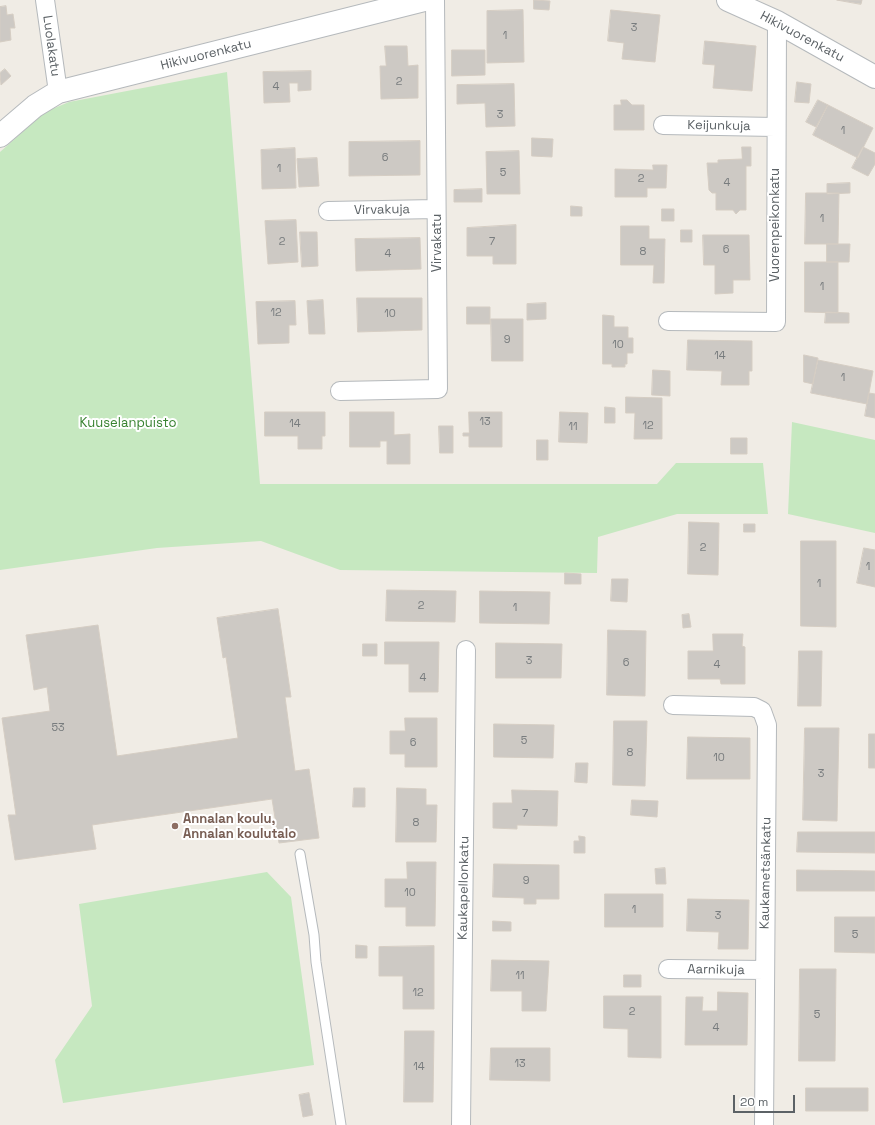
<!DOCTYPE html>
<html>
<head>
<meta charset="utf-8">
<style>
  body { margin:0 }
  #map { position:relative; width:875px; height:1125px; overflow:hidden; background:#f0ece5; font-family:"Space Grotesk",sans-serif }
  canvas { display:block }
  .scale { position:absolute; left:733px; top:1095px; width:62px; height:18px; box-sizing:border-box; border:2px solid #5c6266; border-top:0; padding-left:5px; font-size:12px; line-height:14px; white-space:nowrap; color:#5c6266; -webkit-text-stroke:3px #fff; paint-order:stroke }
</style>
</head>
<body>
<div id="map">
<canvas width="875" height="1125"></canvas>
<div class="scale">20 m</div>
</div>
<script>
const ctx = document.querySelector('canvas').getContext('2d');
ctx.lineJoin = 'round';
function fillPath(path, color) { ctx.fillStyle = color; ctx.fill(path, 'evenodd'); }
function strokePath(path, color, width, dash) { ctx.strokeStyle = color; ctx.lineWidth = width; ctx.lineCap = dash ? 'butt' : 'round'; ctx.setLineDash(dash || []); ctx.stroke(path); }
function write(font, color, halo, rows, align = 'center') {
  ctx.font = font + ' "Space Grotesk",sans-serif'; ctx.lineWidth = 4; ctx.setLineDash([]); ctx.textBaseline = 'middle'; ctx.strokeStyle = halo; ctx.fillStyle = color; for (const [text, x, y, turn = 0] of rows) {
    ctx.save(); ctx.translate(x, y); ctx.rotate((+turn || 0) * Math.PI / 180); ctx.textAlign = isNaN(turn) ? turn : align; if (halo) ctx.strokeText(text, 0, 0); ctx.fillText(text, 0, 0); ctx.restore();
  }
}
fillPath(new Path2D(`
  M227,72L260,484H657L676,463H763L768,514H677L598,537L597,573L340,570L261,541L157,548L0,570V152L45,112L69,102Z
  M792,422L875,440V533L788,514Z
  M267,872L291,897L314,1065L63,1103L55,1060L92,1006L79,904Z`), '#c6e8c0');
const building = new Path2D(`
  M534,0L550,1L549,10L534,9Z
  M837,0H862L861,4Z
  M6,6L7,15L13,14L15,28H10L11,40L0,42V7Z
  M523,10L524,62L487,63V11Z
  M611,10L660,15L655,62L622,59L624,43L608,41Z
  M705,41L756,46L752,91L713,88L715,65L703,64Z
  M385,46H407L408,66L418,65V98L381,99L380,66H386Z
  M452,50H485V75L452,76Z
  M5,69L11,76L1,85L0,73Z
  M311,71V90L298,91V83H289L290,102L264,103L263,72Z
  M797,82L811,84L809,103L795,102Z
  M514,84L515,126L486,127L485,103L457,104V85Z
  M621,100H627L632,105H644V130H614V105H621Z
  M818,100L828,105L816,127L806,122Z
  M828,105L873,128L858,158L813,135Z
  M532,138L553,139L552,157L532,156Z
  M420,141V175L349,176V142Z
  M742,147H751V166H746V210H740L736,214L733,210H716V193H712L709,190L707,163H718V160L742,159Z
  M863,147L875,153V164L868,176L852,168Z
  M295,148L296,188L262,189L261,150Z
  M519,151L520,194H487L486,152Z
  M317,158L319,186L299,187L297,159Z
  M653,165H667L666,188H647V197H615V169L653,170Z
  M850,183V193L827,194V184Z
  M482,189V202H454V190Z
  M806,193H839L838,244H805Z
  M571,206L582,207V216H571Z
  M662,209H674V221H662Z
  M296,220L298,262L268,264L265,221Z
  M516,225V264H493V256H467V228Z
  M621,226H649V239H665L664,283H653L654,265H621Z
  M681,230H692V242H681Z
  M300,232H317L318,266L302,267Z
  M703,235H749L750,280H733V293L715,294V265H704Z
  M420,238L421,269L356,271L355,239Z
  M827,244H850L849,262H827Z
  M805,262H838V313L805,312Z
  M357,298H422V330L358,332Z
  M323,300L325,334H309L307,301Z
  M295,301L296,325H289V343L258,344L256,302Z
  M546,303V319L527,320V304Z
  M467,307H490V324H467Z
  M826,312L849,313V323H825Z
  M603,315L614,316V327H628V338H633V353H627V364H625V367H612V364H603Z
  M491,319H523V361H492Z
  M688,340L752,341V371H749V385H721L722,371L687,370Z
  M804,355L818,358L813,384L804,382Z
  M818,360L873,371L867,404L811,393Z
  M653,370L670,371V396L652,395Z
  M869,393L875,394V418L865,416Z
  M626,397L662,398V439H634L635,413H626Z
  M605,407L615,408V423H605Z
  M265,412H325V436H322V449H298V436H265Z
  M350,412H394V435L410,434V464H387V441H380V447H350Z
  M469,412H502V447H469V436H463V433H469Z
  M560,412L588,413L587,443L559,442Z
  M439,426H453V453H440Z
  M731,438H747V454H731Z
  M537,440H548V460H537Z
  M689,522L719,523L718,575L688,574Z
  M744,524H755V532H744Z
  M801,541H836V627L801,626Z
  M864,548L875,550V587L857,583Z
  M565,573L581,574V584H565Z
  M612,579H628L627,602L611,601Z
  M387,590L456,591L455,622L386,621Z
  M480,591L550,592L549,624L480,623Z
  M278,609L291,697H285L295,771L309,769L319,838L279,843L272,799L92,825L96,849L15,860L8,815H16L2,718L50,711L47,687L34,690L26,635L98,625L117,756L238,738L226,657L223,658L217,618Z
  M689,614L691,627L683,628L682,615Z
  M608,630L646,631L645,696L607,695Z
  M713,634H743L742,646L745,647V684H721L720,679H688V651H713Z
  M385,642H439L438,692H409V664H385Z
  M496,643L562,644L561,678H496Z
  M363,644H377V656H363Z
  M799,651H822L821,706H798Z
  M405,718H437V767H405V754H390V731H405Z
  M614,721H647L645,786L613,785Z
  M494,724L554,725L553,758L494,757Z
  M805,728H839L837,821L803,820Z
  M869,734H875V768H869Z
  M688,737L750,738V779H687Z
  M576,763H588L587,783L575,782Z
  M354,788H365V807H353Z
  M397,788L426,789V805H437L436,842H396Z
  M512,790L558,791L557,826L517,825V829L493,828V803H512Z
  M632,800L658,801L657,817L631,815Z
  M798,832H875V853L797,852Z
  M579,836L585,837V853H574V841H579Z
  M407,862H436L435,926H406V907H385V879H407Z
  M494,864L559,865V899H536V904H524V898L493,897Z
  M665,868L666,884H656L655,869Z
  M797,870L875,871V891H797Z
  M605,894H663V927H605Z
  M688,899L749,900L748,949H718L719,932L687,931Z
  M835,917H875V953L835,952Z
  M493,921L511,922V931H493Z
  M356,945L367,946V958H356Z
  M434,946V1009H403V976H379V947Z
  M492,960L549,961L546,1011H522V991H491Z
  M800,969H836L835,1061H799Z
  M624,975H641V987H624Z
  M718,992L748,993L747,1045H685L686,997H703L702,1011H717Z
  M604,996H661V1058L628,1057V1029L604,1028Z
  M405,1031H434L433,1102H404Z
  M491,1048H550V1081L490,1080Z
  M806,1088H868V1111H806Z
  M309,1093L313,1115L303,1117L299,1095Z`);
fillPath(building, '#cdc9c4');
strokePath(building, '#d5cdc3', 1);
const service = new Path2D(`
  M300,854L314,935L316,962L341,1125`);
const minor = new Path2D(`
  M45,0L58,92
  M663,125L775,127
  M328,211L436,209
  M668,321L776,322L777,22
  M340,391L438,389L435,0
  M673,705L754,707L762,711L767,725L764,1125
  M668,969L765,970
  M461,1125L466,650`);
const tertiary = new Path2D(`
  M728,0L777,22L875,77
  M0,136L35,106L58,92L424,0`);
strokePath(service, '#b5b9bc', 11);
strokePath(minor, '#b5b9bc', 20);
strokePath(tertiary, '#b5b9bc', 24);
strokePath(service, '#fff', 9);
strokePath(minor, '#fff', 18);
strokePath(tertiary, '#fff', 22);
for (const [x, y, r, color] of [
  [175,826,4,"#8d6e63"]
]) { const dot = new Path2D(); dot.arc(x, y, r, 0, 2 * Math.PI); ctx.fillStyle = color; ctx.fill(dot); strokePath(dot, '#fff', 1.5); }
write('11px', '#787c7e', null, [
  ["3",634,28],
  ["1",505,36],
  ["2",399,82],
  ["4",276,87],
  ["3",500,115],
  ["1",843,131],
  ["6",385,158],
  ["1",279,169],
  ["5",503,173],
  ["2",641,179],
  ["4",727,183],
  ["1",822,219],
  ["2",282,242],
  ["7",492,242],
  ["6",726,250],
  ["8",643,252],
  ["4",388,254],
  ["1",822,287],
  ["12",276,313],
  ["10",390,314],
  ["9",507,340],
  ["10",618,345],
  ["14",720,356],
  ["1",843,378],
  ["13",485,422],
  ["14",295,424],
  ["12",648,426],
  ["11",573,427],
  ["2",703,548],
  ["1",868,567],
  ["1",819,584],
  ["2",421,606],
  ["1",515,608],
  ["3",529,661],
  ["6",626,663],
  ["4",717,665],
  ["4",423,678],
  ["53",58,728],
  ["5",524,741],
  ["6",413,743],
  ["8",630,753],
  ["10",719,758],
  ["3",821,774],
  ["7",525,814],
  ["8",416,823],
  ["9",526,881],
  ["10",410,893],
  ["1",634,910],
  ["3",718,916],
  ["5",855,935],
  ["11",520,976],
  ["12",418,993],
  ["2",632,1012],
  ["5",817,1015],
  ["4",716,1028],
  ["13",520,1064],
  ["14",419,1067]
]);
write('13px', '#5c6266', '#fff', [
  ["Hikivuorenkatu",802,37,28],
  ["Luolakatu",51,46,82],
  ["Hikivuorenkatu",206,55,-14],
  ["Keijunkuja",719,126,1],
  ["Virvakuja",382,210,-1],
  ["Vuorenpeikonkatu",775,225,-90],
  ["Virvakatu",437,243,-90],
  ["Kaukametsänkatu",766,873,-89],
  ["Kaukapellonkatu",464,888,-89],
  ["Aarnikuja",716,970,1]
]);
write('13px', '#388230', '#fff', [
  ["Kuuselanpuisto",128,423]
]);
write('bold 13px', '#785e54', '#fff', [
  ["Annalan koulu,",183,819],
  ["Annalan koulutalo",183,834]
], 'left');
</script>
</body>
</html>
